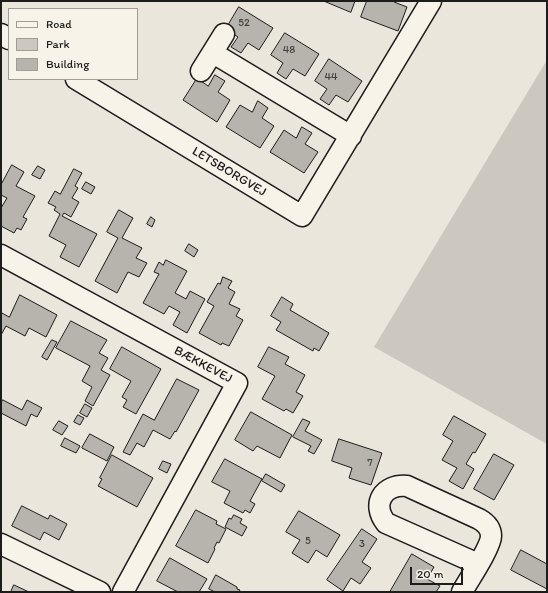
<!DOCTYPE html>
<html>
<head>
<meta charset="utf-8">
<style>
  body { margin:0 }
  #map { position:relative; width:548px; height:593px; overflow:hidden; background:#eae6dc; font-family:Itim,sans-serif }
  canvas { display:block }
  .frame { position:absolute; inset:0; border:2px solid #1c1c1c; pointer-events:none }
  .legend { position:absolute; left:8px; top:8px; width:130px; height:72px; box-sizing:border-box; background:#f7f3e8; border:1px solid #9f9d96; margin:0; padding:5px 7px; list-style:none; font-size:12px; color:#1c1c1c }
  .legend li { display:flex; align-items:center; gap:8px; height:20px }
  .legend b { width:20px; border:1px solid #9f9d96 }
  .scale { position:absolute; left:410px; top:567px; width:53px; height:18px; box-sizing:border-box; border:2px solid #1c1c1c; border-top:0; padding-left:5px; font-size:12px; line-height:14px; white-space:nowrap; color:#1c1c1c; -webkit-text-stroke:3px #f7f3e8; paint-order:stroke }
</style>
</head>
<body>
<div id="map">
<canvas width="548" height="593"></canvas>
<div class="frame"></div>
<ul class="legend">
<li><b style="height:5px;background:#f7f3e8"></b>Road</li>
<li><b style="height:11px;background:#ccc8c0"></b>Park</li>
<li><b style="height:11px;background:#b6b4ac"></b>Building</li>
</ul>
<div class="scale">20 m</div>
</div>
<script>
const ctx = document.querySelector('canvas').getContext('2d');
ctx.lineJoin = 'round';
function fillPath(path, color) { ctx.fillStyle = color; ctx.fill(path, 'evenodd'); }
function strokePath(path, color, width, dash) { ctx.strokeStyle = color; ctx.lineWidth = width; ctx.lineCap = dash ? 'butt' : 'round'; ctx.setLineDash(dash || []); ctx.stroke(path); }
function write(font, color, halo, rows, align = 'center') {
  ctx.font = font + ' Itim,sans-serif'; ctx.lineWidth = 3.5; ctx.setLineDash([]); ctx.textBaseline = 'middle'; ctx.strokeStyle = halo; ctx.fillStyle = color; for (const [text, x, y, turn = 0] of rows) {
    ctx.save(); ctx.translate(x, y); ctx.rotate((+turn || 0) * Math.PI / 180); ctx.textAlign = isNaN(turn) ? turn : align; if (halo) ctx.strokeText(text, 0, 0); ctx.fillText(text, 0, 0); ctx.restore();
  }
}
fillPath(new Path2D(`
  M547,60V444L374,347Z`), '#ccc8c0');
const building = new Path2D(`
  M324,1H355L351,12Z
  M367,1H394V2L407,7L398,31L361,17Z
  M239,7L273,28L259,50L248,43L241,53L231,47L238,37L226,29Z
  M285,33L319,54L305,76L293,69L286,79L277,73L283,63L271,55Z
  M329,59L362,81L348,102L336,95L329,105L320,99L327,89L315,81Z
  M215,75L225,81L218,92L230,100L217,122L183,100L197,78L208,86Z
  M258,101L268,108L262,118L274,126L260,148L226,127L240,105L252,112Z
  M302,127L312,133L305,144L318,152L304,173L270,152L284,130L296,138Z
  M12,165L24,172L16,186L35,196L23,217L27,219L21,230L17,228L14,233L1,226V208L7,198L1,195V185Z
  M38,166L45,170L40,179L32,175Z
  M74,169L82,173L75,186L78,188L72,198L79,202L71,217L64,213L62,216L97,234L79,267L60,257L66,245L49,236L60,214L54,210L56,207L48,203L55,191L60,194Z
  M86,182L95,187L91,194L82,189Z
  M119,210L133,218L122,238L142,248L136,258L147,263L139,277L128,272L117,293L95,281L118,238L107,232Z
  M151,217L155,220L152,227L147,224Z
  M189,244L198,250L194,257L185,251Z
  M166,260L187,271L175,293L186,299L190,291L205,299L187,333L173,325L180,312L169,306L164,314L143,303L159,274L154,272L159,262L163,265Z
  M223,277L232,281L228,288L235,292L229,304L240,309L236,316L243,320L229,346L222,343L221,345L199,333L214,306L207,302L218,283L220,284Z
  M20,295L57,315L46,337L29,328L25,336L6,326L1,335V315L2,313L9,317Z
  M282,297L293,304L290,310L329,333L319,351L314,348L313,351L276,330L281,322L271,316Z
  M71,321L107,340L99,353L108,358L101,370L110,375L93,406L85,401L92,387L82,381L90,366L56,348Z
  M52,340L57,342L47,360L42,357Z
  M122,347L161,369L136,414L123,407L127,400L122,397L131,381L110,369Z
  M269,347L289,357L285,364L305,375L296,392L303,396L293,413L286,409L284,411L262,399L275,376L258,367Z
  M177,379L199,390L176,432L175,431L170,439L153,430L144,447L137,443L130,455L123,452L143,414L154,420Z
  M3,400L22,410L27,400L42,408L37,417L31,414L26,426L1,413V403Z
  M85,404L92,408L87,417L80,413Z
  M251,412L292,435L280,458L257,446L253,451L235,440Z
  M78,415L84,418L80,425L74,422Z
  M454,416L486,434L475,453L473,452L466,464L474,469L463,489L449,481L457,468L442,460L453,441L443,435Z
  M303,419L310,422L305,431L322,440L314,454L308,451L311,446L293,437Z
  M59,421L68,426L62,435L53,430Z
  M90,434L114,447L107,461L82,448Z
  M65,438L80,446L76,453L61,446Z
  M339,439L382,453L371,485L349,478L352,468L332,461Z
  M494,454L514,465L494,500L474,489Z
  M112,455L153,478L137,507L98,486L102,479L100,478Z
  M225,459L262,479L250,501L255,504L250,513L245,510L243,513L224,503L230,491L212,482Z
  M163,461L171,464L167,473L159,469Z
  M266,474L285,485L281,492L262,481Z
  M22,506L48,519L50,515L67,524L59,540L44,532L40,540L12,526Z
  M196,510L217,521L216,524L226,529L219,543L217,542L214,548L215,549L208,563L176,546Z
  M299,511L340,535L327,557L316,550L308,563L292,553L300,540L286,532Z
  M234,515L242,519L240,523L247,527L242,536L225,527L229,518L231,519Z
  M362,529L377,539L362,562L371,568L360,584L351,578L343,591L327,580Z
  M521,550L547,564V589L511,570Z
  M412,554L434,567L427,579L440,586L436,592H390Z
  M170,558L207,579L199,592H178L157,581Z
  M216,575L237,587V589L240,590L239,592H215L209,589Z
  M14,585L29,592H11Z`);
fillPath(building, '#b6b4ac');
strokePath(building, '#1c1c1c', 1);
const street = new Path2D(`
  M1,34L9,39
  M213,53L351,136
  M201,71L224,34
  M76,79L302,216L431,1
  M1,255L237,383L123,592
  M1,544L100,592
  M462,592C468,581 491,547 491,536C491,528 486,523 479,519L407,486C383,484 371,504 386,523L478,564`);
strokePath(street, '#1c1c1c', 23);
strokePath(street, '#f7f3e8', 20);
write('11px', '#424240', null, [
  ["52",244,23],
  ["48",289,50],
  ["44",331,77],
  ["7",370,463],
  ["5",308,541],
  ["3",362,544]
]);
write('13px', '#1c1c1c', '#f7f3e8', [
  ["LETSBORGVEJ",229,172,31],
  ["BÆKKEVEJ",203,365,28]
]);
</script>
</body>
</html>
